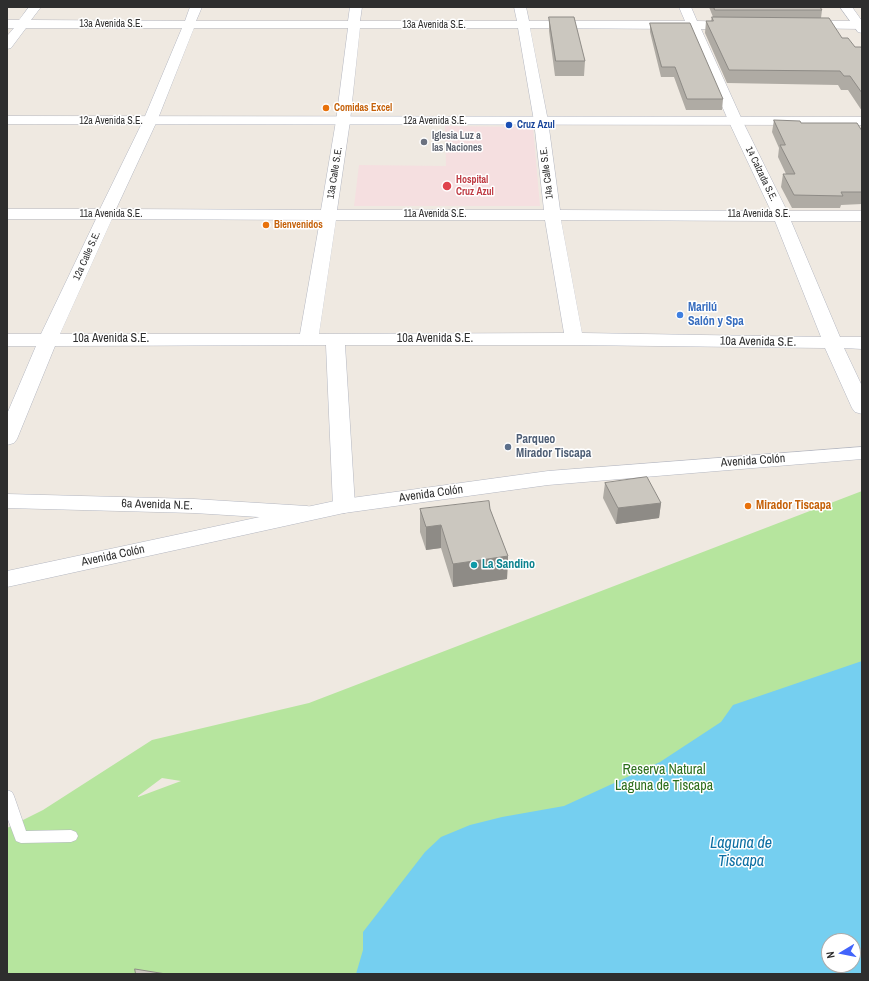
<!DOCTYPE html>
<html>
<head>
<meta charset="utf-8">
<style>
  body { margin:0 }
  #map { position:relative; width:869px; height:981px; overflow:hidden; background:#efe9e1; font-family:"Archivo Narrow",sans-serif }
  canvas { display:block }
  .frame { position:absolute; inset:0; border:8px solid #2e2e2e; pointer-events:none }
  .north { position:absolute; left:821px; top:933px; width:40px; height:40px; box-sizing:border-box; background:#fff; border:1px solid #ababab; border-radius:50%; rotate:260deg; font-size:11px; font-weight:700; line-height:16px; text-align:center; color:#2e2e2e }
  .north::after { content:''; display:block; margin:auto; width:14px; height:18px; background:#4264fb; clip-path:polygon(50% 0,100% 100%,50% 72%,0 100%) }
</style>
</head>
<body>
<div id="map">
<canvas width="869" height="981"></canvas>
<div class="frame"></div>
<div class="north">N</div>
</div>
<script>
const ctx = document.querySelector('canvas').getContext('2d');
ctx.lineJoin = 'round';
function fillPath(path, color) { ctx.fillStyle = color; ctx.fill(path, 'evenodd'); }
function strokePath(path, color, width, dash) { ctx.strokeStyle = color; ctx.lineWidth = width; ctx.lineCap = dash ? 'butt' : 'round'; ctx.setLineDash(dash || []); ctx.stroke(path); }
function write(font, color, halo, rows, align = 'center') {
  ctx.font = font + ' "Archivo Narrow",sans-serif'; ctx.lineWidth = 3; ctx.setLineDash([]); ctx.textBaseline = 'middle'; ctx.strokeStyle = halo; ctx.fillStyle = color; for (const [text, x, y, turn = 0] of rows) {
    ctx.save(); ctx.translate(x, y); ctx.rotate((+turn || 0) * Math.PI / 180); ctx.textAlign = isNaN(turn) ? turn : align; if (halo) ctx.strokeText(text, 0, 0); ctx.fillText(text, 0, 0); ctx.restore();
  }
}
fillPath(new Path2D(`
  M445,126L533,127L540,206H354L359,165L446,166Z`), '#f5dfe0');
fillPath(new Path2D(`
  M862,491V974H7V828L43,810L152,740L309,703ZM162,778L181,781L138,797V796ZM829,941H853V965H829Z`), '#b6e59e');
fillPath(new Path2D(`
  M862,661V974H356L363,950V932L425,852L441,837L470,825L502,817L564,806L660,762L721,722L733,705ZM829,941H853V965H829Z`), '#75cff0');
const service = new Path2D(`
  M7,790L12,792L14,796L26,831L71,830L76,832L78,836L76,840L71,842L21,843L16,841L7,817Z`);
const minor = new Path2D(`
  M29,7H41L31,20L185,21L190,7H202L196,21H348L350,7H362L360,21H517L514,7H526L529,21H685L679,7H691L697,21L739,22L741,25L739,28L735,29H701L743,122L787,211H862V221H791L840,337H862V349L844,348L862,386V414L855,412L852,408L825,348L574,345H345L355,506L352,511L344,513L336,511L333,506L326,345L55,346L17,439L14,443L7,445V414L36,346H7V334H41L96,219H7V209H100L143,121L182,28H26L11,48L7,49V36L14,28H7V20H19ZM194,28H348L336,121L321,210L116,209L157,121ZM360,28H518L534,121L544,210H337L350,121ZM530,28L688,29L729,122L771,211L560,210L548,121ZM112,219L320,220L300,334H60ZM336,220H545L564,333L319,334ZM561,220L775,221L821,337L582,333Z
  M803,21H862V29L799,28L797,25L799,22Z
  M7,494L194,499L307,506L315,508L318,513L315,518L307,520L194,513L7,508Z`);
const tertiary = new Path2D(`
  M7,116L862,117V125L7,124Z`);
const secondary = new Path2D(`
  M840,7H852L862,21V33L858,32Z
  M862,447V459L548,485L344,513L7,587V571L344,499L548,471Z`);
strokePath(service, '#b4b7c1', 1);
strokePath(minor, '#b4b7c1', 1);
strokePath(tertiary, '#b4b7c1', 1);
strokePath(secondary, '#b4b7c1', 1);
fillPath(service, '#fff');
fillPath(minor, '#fff');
fillPath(tertiary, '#fff');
fillPath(secondary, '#fff');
fillPath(new Path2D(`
  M709,7H820L822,10L821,18L842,38L855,47L862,49V111L848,90H841L838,85L727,83L705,33L706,21H711L712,17H713Z
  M549,17L585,61L584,76H555L549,31Z
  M650,23L723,99L722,110H686L674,77H661L650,32Z
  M774,120L801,123L862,131V204L841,205L840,208H792L781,187L783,174H786L778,157L779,148L772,132Z
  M605,483L661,503L659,518L616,524L603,498Z
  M420,509H490L508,556L507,579L453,587L441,548L426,550L420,532Z`), '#afaba4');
fillPath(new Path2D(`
  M661,503L659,518L616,524L618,508Z
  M441,525V548L426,550V527Z
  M508,556L507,579L453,587V564Z`), '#8e8b86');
const building = new Path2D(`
  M714,7H820L822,10H715Z
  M549,17H574L585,61H556Z
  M712,17L829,18L842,38H848L855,47H861L862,49V93L850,76H844L840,71L729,70L706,21H713Z
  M650,23H690L723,99H687L675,67H662Z
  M774,120L800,121L801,123H857L862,131V192H841L843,196L794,195L783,174H795L780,145H785Z
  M647,477L661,503L618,508L605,483Z
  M489,501L490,509L508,556L453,564L441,525L426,527L420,509Z
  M135,969L166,974H136Z`);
fillPath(building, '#cbc7bf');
strokePath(building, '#8e8b86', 1);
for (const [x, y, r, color] of [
  [326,108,4,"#e8710a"],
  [509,125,4,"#1a4fb4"],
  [424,142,4,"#6b7280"],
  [447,186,5,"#e0444e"],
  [266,225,4,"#e8710a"],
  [680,315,4,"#3f7fe0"],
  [508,447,4,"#5c6f8a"],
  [748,506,4,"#e8710a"],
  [474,565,4,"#0f9aa8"]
]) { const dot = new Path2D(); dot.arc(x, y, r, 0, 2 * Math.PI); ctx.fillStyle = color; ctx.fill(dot); strokePath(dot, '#fff', 1.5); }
write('10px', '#2e2e2e', '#fff', [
  ["13a Avenida S.E.",111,24],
  ["13a Avenida S.E.",434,25],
  ["12a Avenida S.E.",111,121],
  ["12a Avenida S.E.",435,121],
  ["13a Calle S.E.",335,173,-81],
  ["14a Calle S.E.",547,173,-97],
  ["14 Calzada S.E.",761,174,64],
  ["11a Avenida S.E.",111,214],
  ["11a Avenida S.E.",435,214],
  ["11a Avenida S.E.",759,214],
  ["12a Calle S.E.",87,256,-66]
]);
write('bold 10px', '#c56008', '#fff', [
  ["Comidas Excel",334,108],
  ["Bienvenidos",274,225]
], 'left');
write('bold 10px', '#164399', '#fff', [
  ["Cruz Azul",517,125]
], 'left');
write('bold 10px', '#5b616d', '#fff', [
  ["Iglesia Luz a",432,136],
  ["las Naciones",432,148]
], 'left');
write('bold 10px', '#be3a42', '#fff', [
  ["Hospital",456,180],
  ["Cruz Azul",456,192]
], 'left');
write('bold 12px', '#366cbe', '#fff', [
  ["Marilú",688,308],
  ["Salón y Spa",688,322]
], 'left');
write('12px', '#2e2e2e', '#fff', [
  ["10a Avenida S.E.",111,339],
  ["10a Avenida S.E.",435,339],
  ["10a Avenida S.E.",758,342,1],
  ["Avenida Colón",753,461,-4],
  ["Avenida Colón",431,494,-8],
  ["6a Avenida N.E.",157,505,2],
  ["Avenida Colón",113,556,-12]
]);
write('bold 12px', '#4e5e75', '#fff', [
  ["Parqueo",516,440],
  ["Mirador Tiscapa",516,454]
], 'left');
write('bold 12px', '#c56008', '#fff', [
  ["Mirador Tiscapa",756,506]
], 'left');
write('bold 12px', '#0d838f', '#fff', [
  ["La Sandino",482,565]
], 'left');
write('14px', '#2c6e1b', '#fff', [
  ["Reserva Natural",664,770],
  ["Laguna de Tiscapa",664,786]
]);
write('italic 16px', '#0d6fa3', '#fff', [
  ["Laguna de",741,844],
  ["Tiscapa",741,862]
]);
</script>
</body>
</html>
